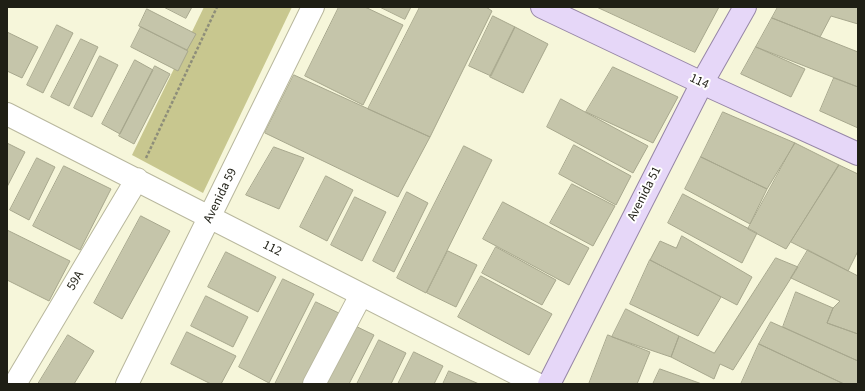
<!DOCTYPE html>
<html>
<head>
<meta charset="utf-8">
<style>
  body { margin:0 }
  #map { position:relative; width:865px; height:391px; overflow:hidden; background:#f6f6da; font-family:"Source Sans 3",sans-serif }
  canvas { display:block }
  .frame { position:absolute; inset:0; border:8px solid #1f1f15; pointer-events:none }
</style>
</head>
<body>
<div id="map">
<canvas width="865" height="391"></canvas>
<div class="frame"></div>
</div>
<script>
const ctx = document.querySelector('canvas').getContext('2d');
ctx.lineJoin = 'round';
function fillPath(path, color) { ctx.fillStyle = color; ctx.fill(path, 'evenodd'); }
function strokePath(path, color, width, dash) { ctx.strokeStyle = color; ctx.lineWidth = width; ctx.lineCap = dash ? 'butt' : 'round'; ctx.setLineDash(dash || []); ctx.stroke(path); }
function write(font, color, halo, rows, align = 'center') {
  ctx.font = font + ' "Source Sans 3",sans-serif'; ctx.lineWidth = 4; ctx.setLineDash([]); ctx.textBaseline = 'middle'; ctx.strokeStyle = halo; ctx.fillStyle = color; for (const [text, x, y, turn = 0] of rows) {
    ctx.save(); ctx.translate(x, y); ctx.rotate((+turn || 0) * Math.PI / 180); ctx.textAlign = isNaN(turn) ? turn : align; if (halo) ctx.strokeText(text, 0, 0); ctx.fillText(text, 0, 0); ctx.restore();
  }
}
fillPath(new Path2D(`
  M204,7H292L203,193L132,155Z`), '#c8c78f');
const building = new Path2D(`
  M164,7H192L186,18Z
  M339,7H365L403,25L363,105L305,76Z
  M380,7H411L405,19Z
  M420,7H486L492,11L430,137L368,109Z
  M597,7H719L695,52Z
  M778,7H858V24L831,16L820,37L772,18Z
  M147,9L196,34L187,50L139,26Z
  M493,16L515,27L491,76L469,66Z
  M772,18L858,52V87L756,47Z
  M57,25L73,33L43,93L27,85Z
  M141,27L188,51L178,71L131,47Z
  M515,27L548,44L523,93L490,77Z
  M7,32L38,47L22,78L7,71Z
  M81,39L98,47L69,106L51,97Z
  M756,47L805,69L791,97L741,74Z
  M100,56L118,65L92,117L74,108Z
  M135,60L153,70L120,134L102,124Z
  M155,66L170,74L134,144L119,136Z
  M613,67L678,97L653,143L586,112Z
  M294,75L430,137L398,197L265,133Z
  M834,78L858,87V128L820,111Z
  M561,99L648,146L633,173L547,127Z
  M723,112L795,143L767,189L701,157Z
  M7,143L25,152L7,187Z
  M795,143L839,165L786,249L748,229Z
  M574,145L631,176L616,205L559,174Z
  M464,146L492,160L426,293L397,278Z
  M274,147L304,158L279,209L246,195Z
  M701,157L767,189L750,224L685,189Z
  M37,158L55,167L29,220L10,210Z
  M839,165L858,174V251L848,271L791,242Z
  M64,166L111,189L80,250L33,226Z
  M326,176L353,190L327,241L300,227Z
  M572,184L615,206L593,246L550,223Z
  M407,192L428,203L394,272L373,261Z
  M683,194L757,233L742,263L668,223Z
  M355,197L386,212L362,261L331,245Z
  M503,202L589,248L569,285L483,239Z
  M141,216L170,231L122,319L94,303Z
  M7,230L70,261L49,301L7,280Z
  M682,236L752,277L737,305L650,260L660,241L676,248Z
  M496,247L556,280L542,305L482,273Z
  M808,250L858,276V334L827,323L833,308L840,301L791,278Z
  M448,251L477,265L456,307L427,293Z
  M226,252L276,277L258,312L208,287Z
  M776,258L798,267L733,370L720,364L714,379L671,357L679,336L714,353Z
  M650,260L721,297L698,336L630,304Z
  M481,276L552,314L529,355L458,317Z
  M283,279L314,294L269,383L239,367Z
  M796,292L833,308L827,323L858,334V361L783,327Z
  M206,296L248,317L233,347L191,326Z
  M316,302L345,316L311,384H275Z
  M626,309L679,336L671,357L612,337Z
  M771,322L858,361V384H844L759,344Z
  M349,323L374,335L349,384H319Z
  M187,332L236,356L221,384H211L171,364Z
  M68,335L94,351L74,384H38Z
  M608,335L650,352L637,384H589Z
  M379,340L406,353L391,384H357Z
  M759,344L844,384H741Z
  M414,352L443,366L434,384H398Z
  M660,369L702,384H653Z
  M449,371L479,384H443Z`);
fillPath(building, '#c5c5aa');
strokePath(building, '#a7a78d', 1);
const minor = new Path2D(`
  M7,114L537,384
  M15,384L137,179
  M127,384L313,7
  M314,384L361,295`);
const major = new Path2D(`
  M542,7L702,83L858,154
  M549,384L702,83L745,7`);
strokePath(minor, '#b8b79d', 24);
strokePath(major, '#9686a6', 24);
strokePath(new Path2D(`
  M146,158L217,7`), '#8e8e7a', 2.5, [3, 2]);
strokePath(minor, '#fff', 22);
strokePath(major, '#e6d7f8', 22);
write('13px', '#1f1f15', '#fff', [
  ["114",699,82,25],
  ["Avenida 51",645,194,-63],
  ["Avenida 59",221,196,-64],
  ["112",272,249,27],
  ["59A",76,281,-59]
]);
</script>
</body>
</html>
